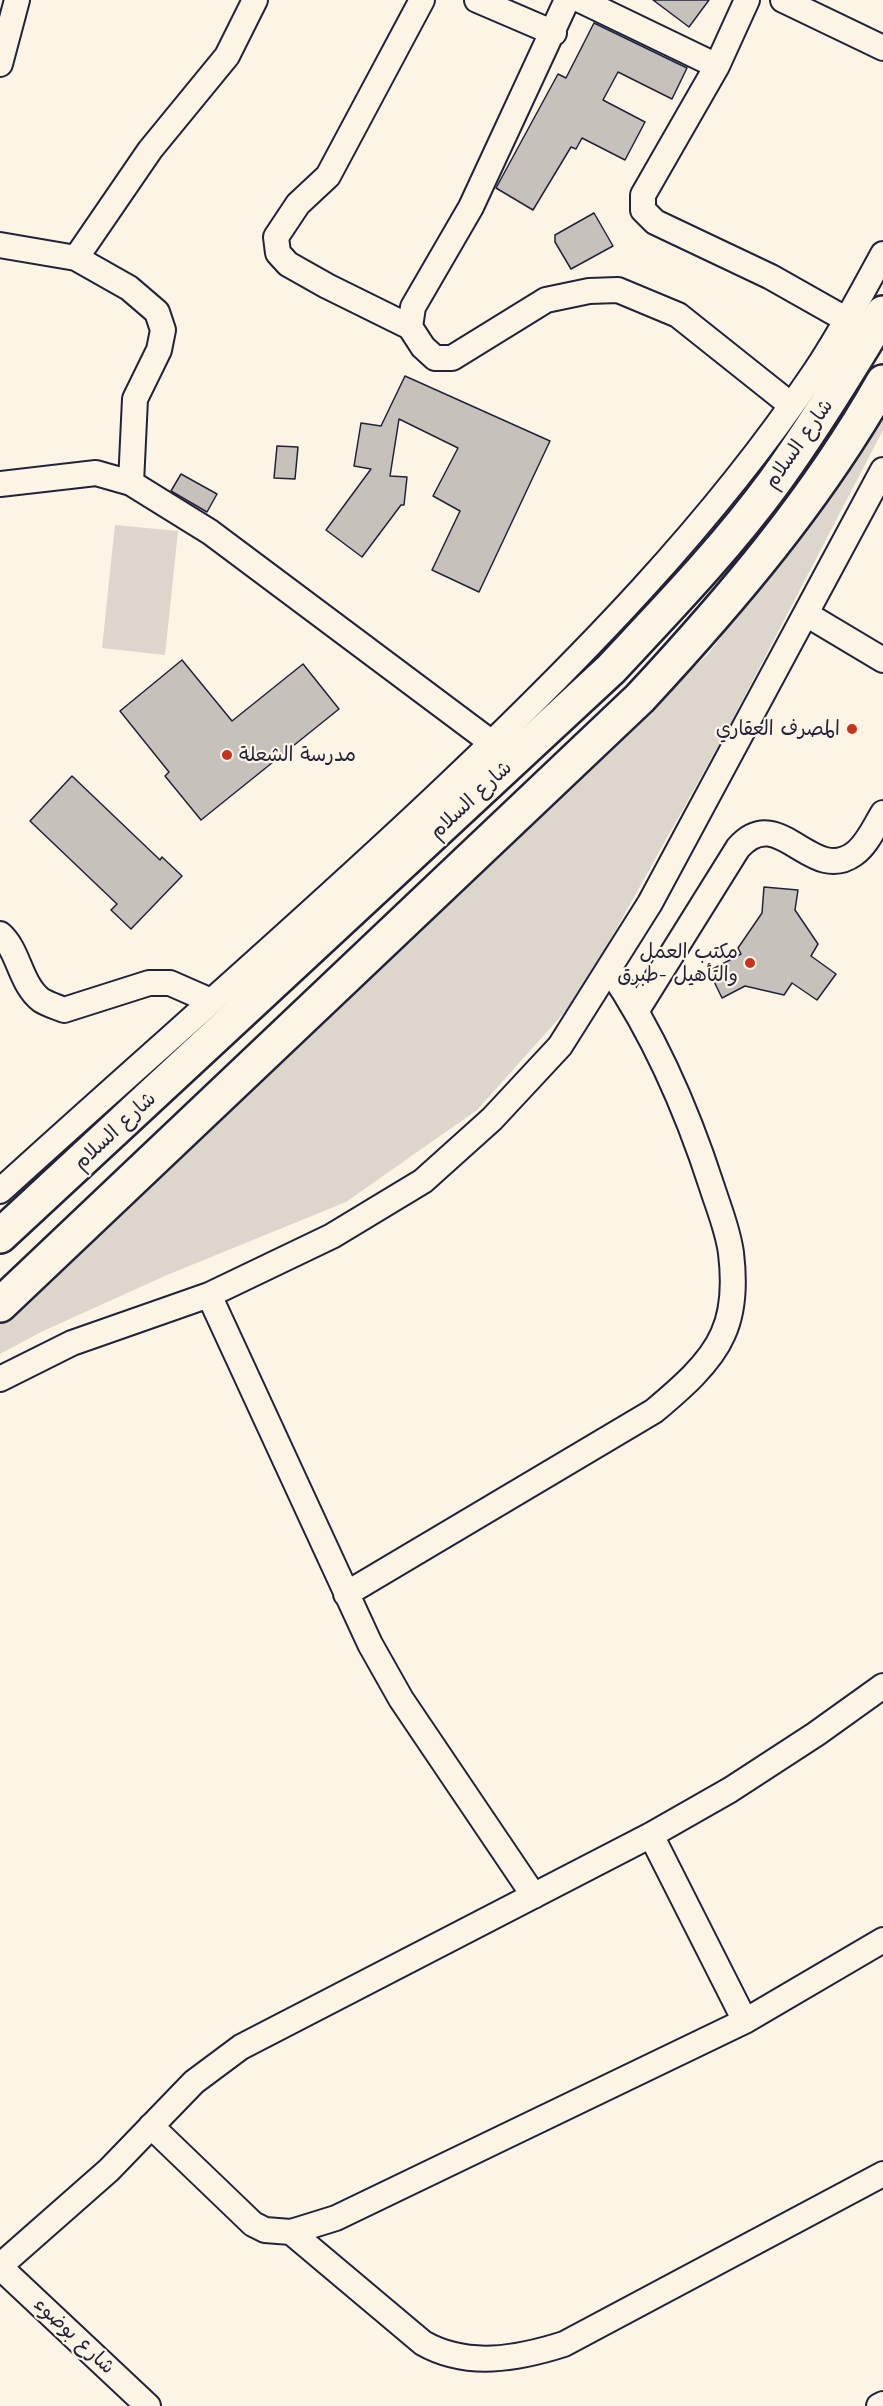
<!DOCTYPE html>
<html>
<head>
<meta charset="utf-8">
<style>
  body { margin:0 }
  canvas { display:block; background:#fcf5e5 }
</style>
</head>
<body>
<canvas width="883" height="2406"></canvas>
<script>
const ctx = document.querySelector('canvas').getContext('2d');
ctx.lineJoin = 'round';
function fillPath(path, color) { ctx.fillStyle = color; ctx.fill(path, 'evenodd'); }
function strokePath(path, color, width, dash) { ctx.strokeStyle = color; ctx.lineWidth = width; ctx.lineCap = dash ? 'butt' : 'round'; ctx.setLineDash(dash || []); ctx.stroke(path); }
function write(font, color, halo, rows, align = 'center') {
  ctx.font = font + ' "Comic Neue","Playpen Sans Arabic",sans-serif'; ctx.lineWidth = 4.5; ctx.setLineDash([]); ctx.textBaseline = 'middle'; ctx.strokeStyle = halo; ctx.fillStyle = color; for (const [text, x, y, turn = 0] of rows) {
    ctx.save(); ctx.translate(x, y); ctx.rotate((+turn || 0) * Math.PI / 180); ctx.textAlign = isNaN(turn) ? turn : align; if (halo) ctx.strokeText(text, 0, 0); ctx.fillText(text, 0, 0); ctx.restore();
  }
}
fillPath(new Path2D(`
  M883,419V430L727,730L579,996L477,1110L346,1202L167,1275L41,1332L0,1354V1311L389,955L709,653Z
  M115,525L178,531L165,655L102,648Z`), '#dcd6cc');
const building = new Path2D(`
  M653,0H709L689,27Z
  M594,23L687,68L672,99L618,72L603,100L645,122L625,160L582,138L576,149L571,147L533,210L496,188L558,74L566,78Z
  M594,213L613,246L571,269L555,242V235Z
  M405,376L550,441L479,592L432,570L460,511L433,496L458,448L399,419L390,476L407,477L404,505H401L362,557L326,530L371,469L354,466L361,423L381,426Z
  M277,446L298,447L295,479L274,478Z
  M181,474L217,494L207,512L171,491Z
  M182,660L232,721L303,664L339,709L201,820L165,776L169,772L120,711Z
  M72,776L160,860L162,857L182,876L131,929L111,910L117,904L30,821Z
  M764,887L798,890L795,910L818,944L811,956L836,974L817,1000L792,983L784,995L745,986L722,998L709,971L741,954L738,948L762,913Z`);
fillPath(building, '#c6c1bb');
strokePath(building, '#22223b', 1.5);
const minor = new Path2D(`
  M477,0L554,33
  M567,0L471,207L413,307L410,327L423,347L435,358H452L546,300L589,291L618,290L678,315L791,405
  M580,0L717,66
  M747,0L717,66L643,195V210L655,222L771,277L847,320
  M783,0L883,48
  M0,64L17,0
  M0,245L76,258L129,288L157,312L163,330L159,350L135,399L131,483
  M76,258L150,150L227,56L255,0
  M410,327L327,286L288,264L278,253L276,237L298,204L328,176L422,0
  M0,484L96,473L131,483L210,532L492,743
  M806,614L883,660
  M0,934C19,950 20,984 41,1000C47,1004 57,1007 64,1010L149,983H170L211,1001
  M637,1010L738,848C779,801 811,885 854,854C867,845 875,826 883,813
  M0,1191C149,1055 302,924 448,785C581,658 711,526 814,373C840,335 861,294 883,254
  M209,1295L370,1644L401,1699L534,1896
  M0,1379L72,1343L209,1295L332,1236L423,1181L492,1119L560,1046L650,903L883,470
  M346,1594L654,1411C679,1390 710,1364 723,1334C734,1310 734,1278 731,1253C728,1230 719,1209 712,1187C687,1110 655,1036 610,970
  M651,1835L745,2021
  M151,2126L253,2224L265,2230L291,2232L336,2218L745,2021L883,1940
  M291,2232L423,2343C467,2368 517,2359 564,2344L883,2174
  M0,2266L109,2170L194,2082L241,2047L651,1835L730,1790L816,1734L883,1686
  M0,2267L148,2406
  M879,2406L883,2404`);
const highway = new Path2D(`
  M0,1236L611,669C667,609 726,548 775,481C814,427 849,370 883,313
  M0,1305L640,698C731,600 817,499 883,382`);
strokePath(minor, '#22223b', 28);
strokePath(highway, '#22223b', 38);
strokePath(minor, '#fcf5e5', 24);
strokePath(highway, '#fcf5e5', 33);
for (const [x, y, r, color] of [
  [852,729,6,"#c8321e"],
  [227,755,6,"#c8321e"],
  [750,963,6,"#c8321e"]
]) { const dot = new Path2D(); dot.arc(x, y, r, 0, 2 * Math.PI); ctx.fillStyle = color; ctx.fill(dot); strokePath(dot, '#fcf5e5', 2); }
write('20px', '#22223b', '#fcf5e5', [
  ["شارع السلام",799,444,-55],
  ["شارع السلام",471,800,-43],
  ["شارع السلام",115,1131,-43],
  ["شارع بوضوء",74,2336,43]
]);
write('20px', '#22223b', '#fcf5e5', [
  ["المصرف العقاري",840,729],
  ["مدرسة الشعلة",239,755,"left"],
  ["مكتب العمل",738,952],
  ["والتأهيل -طبرق",738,975]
], 'right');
</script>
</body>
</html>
